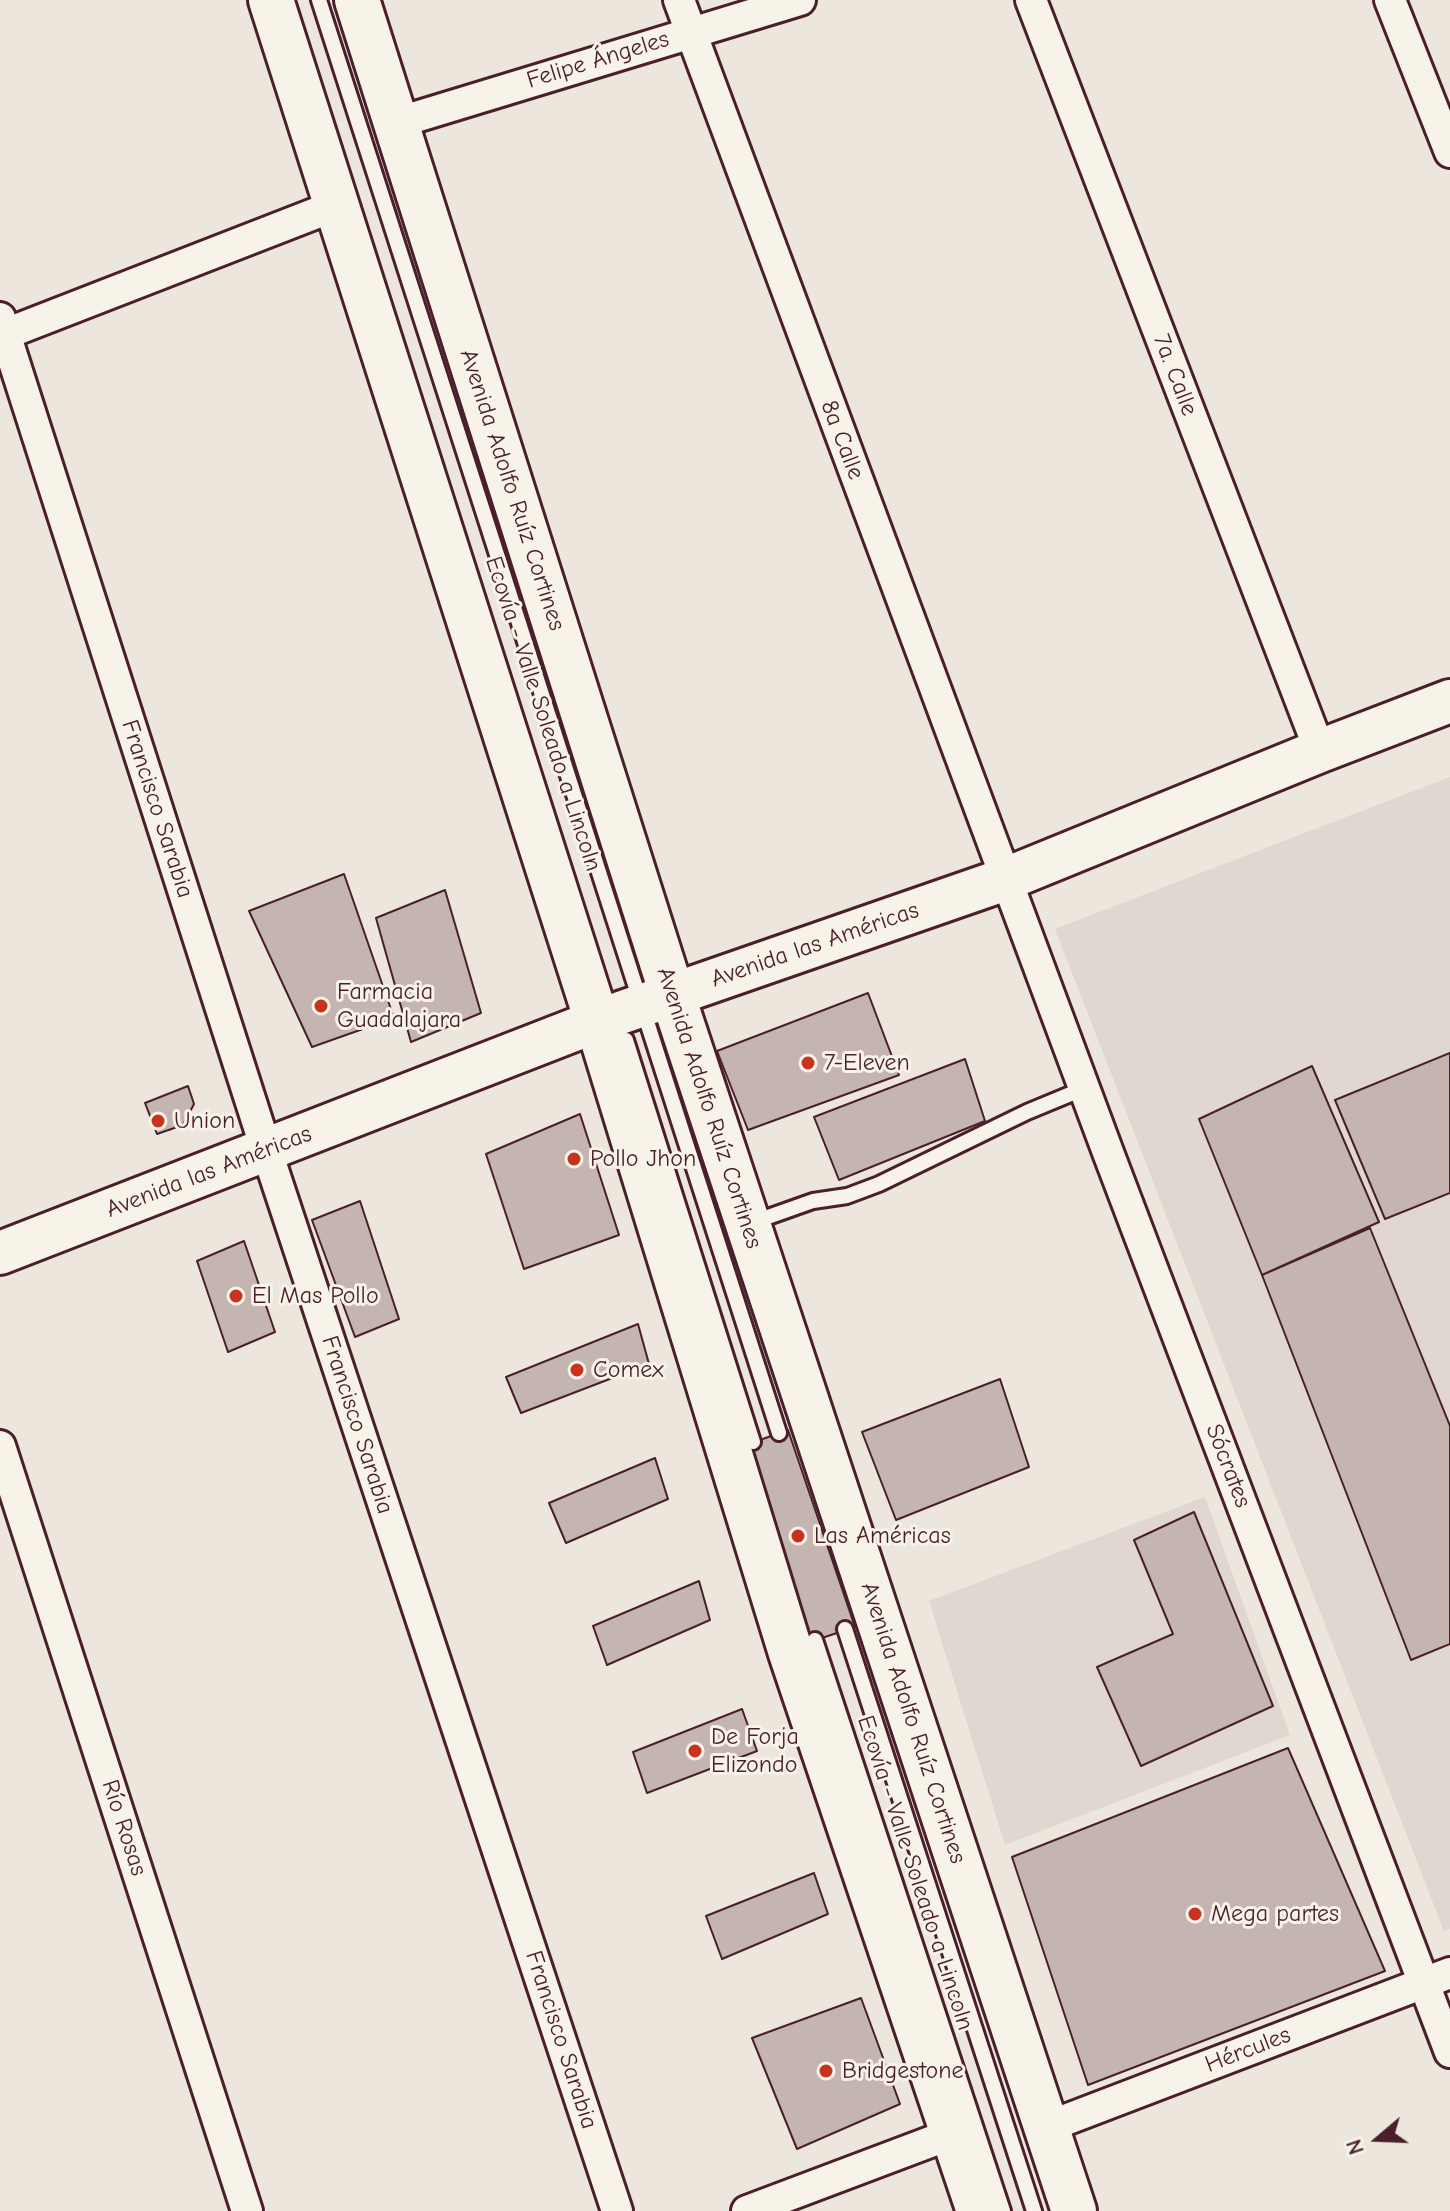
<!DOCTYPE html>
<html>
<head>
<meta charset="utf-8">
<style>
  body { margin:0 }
  #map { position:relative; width:1450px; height:2211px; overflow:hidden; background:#ece6dd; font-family:"Comic Neue",sans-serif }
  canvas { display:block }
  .north { position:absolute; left:1338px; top:2099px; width:80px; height:80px; -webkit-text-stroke:6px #f7f3e8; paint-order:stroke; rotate:251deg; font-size:22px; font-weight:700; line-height:32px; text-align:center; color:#4a1f2b }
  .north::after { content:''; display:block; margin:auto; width:28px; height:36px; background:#4a1f2b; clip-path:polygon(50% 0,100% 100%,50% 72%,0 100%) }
</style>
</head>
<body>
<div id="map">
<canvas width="1450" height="2211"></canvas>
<div class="north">N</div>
</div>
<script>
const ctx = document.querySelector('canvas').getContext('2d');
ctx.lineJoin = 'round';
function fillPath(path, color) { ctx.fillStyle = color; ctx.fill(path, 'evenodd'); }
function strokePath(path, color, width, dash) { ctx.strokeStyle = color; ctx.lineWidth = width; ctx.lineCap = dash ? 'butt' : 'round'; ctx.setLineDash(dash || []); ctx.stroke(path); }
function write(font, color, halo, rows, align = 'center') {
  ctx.font = font + ' "Comic Neue",sans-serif'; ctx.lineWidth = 6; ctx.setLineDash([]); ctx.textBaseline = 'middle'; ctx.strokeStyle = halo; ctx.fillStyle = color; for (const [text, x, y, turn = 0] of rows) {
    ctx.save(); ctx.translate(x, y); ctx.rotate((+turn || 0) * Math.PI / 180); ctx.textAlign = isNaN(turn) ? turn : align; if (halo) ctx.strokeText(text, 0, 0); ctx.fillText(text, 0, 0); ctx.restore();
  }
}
fillPath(new Path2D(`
  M1450,777V1929L1444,1931L1055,929Z
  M1205,1497L1290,1735L1005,1845L929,1601Z`), '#e0d7d0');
const building = new Path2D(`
  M344,874L394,1018L312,1047L249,911Z
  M445,890L481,1013L411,1042L376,918Z
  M868,993L899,1075L748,1130L717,1051Z
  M1450,1053V1193L1385,1219L1335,1100Z
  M965,1059L985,1121L839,1180L814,1117Z
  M1312,1066L1379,1222L1262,1275L1199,1119Z
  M188,1086L194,1104L183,1125L157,1134L145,1103Z
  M580,1114L619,1235L524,1269L486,1154Z
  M360,1201L399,1319L355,1337L312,1220Z
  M1370,1228L1450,1426V1644L1411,1660L1262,1275Z
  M244,1241L275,1332L228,1352L197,1261Z
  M638,1324L649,1364L521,1413L506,1377Z
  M1000,1379L1029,1467L896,1520L862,1432Z
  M788,1430L855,1627L807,1643L743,1446Z
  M655,1458L668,1499L566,1543L549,1503Z
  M1194,1512L1273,1706L1141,1766L1097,1667L1173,1634L1134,1540Z
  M699,1581L710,1620L607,1665L593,1626Z
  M742,1709L757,1751L647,1793L633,1752Z
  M1288,1748L1385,1971L1088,2085L1012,1857Z
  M814,1873L828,1914L722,1959L706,1916Z
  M861,1998L900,2104L797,2149L752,2038Z`);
fillPath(building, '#c4b5b0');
strokePath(building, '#4a1f2b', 2);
const service = new Path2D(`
  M319,0L779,1433
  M626,1040L753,1442
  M751,1223L813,1201L847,1196L879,1184L1027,1112L1085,1088
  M845,1629L1034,2211
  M815,1640L1003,2211`);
const minor = new Path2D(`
  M679,0L1109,1155L1450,2052
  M1031,0L1320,751
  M1390,0L1450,152
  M396,123L800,0
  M0,318L266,1149L617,2211
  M0,336L337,205
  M0,1446L247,2211
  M1047,2127L1450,1973
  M747,2211L954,2133`);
const secondary = new Path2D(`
  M0,1253L597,1021L1006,879L1320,751L1450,701`);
const primary = new Path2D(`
  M271,0L597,1021L791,1653L979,2211
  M357,0L672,994L1074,2211`);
strokePath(service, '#4a1f2b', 20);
strokePath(minor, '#4a1f2b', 36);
strokePath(secondary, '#4a1f2b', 48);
strokePath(primary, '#4a1f2b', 50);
strokePath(service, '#f7f3e8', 14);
strokePath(minor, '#f7f3e8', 30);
strokePath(secondary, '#f7f3e8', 42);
strokePath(primary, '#f7f3e8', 44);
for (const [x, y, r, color] of [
  [321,1006,8,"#c8321e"],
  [808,1063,8,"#c8321e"],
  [158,1121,8,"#c8321e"],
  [574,1159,8,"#c8321e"],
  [236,1296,8,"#c8321e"],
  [577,1370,8,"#c8321e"],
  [798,1536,8,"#c8321e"],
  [695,1751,8,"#c8321e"],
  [1195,1914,8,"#c8321e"],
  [826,2071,8,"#c8321e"]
]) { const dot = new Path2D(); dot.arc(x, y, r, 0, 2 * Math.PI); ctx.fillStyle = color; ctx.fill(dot); strokePath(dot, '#f7f3e8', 3); }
write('24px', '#4a1f2b', '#f7f3e8', [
  ["Felipe Ángeles",598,60,-17],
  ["7a. Calle",1175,375,69],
  ["8a Calle",842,440,69],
  ["Avenida Adolfo Ruíz Cortines",512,490,72],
  ["Ecovía - Valle Soleado a Lincoln",543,714,72],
  ["Francisco Sarabia",157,809,72],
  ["Avenida las Américas",815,945,-19],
  ["Avenida Adolfo Ruíz Cortines",709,1108,72],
  ["Avenida las Américas",209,1172,-21],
  ["Francisco Sarabia",357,1425,72],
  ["Sócrates",1228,1466,69],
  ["Avenida Adolfo Ruíz Cortines",913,1723,72],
  ["Río Rosas",124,1828,72],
  ["Ecovía - Valle Soleado a Lincoln",915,1873,72],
  ["Francisco Sarabia",561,2040,72],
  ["Hércules",1248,2050,-21]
]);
write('24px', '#4a1f2b', '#f7f3e8', [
  ["Farmacia",337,992],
  ["Guadalajara",337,1020],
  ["7-Eleven",824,1063],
  ["Union",174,1121],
  ["Pollo Jhon",590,1159],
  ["El Mas Pollo",252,1296],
  ["Comex",593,1370],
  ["Las Américas",814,1536],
  ["De Forja",711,1737],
  ["Elizondo",711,1765],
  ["Mega partes",1211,1914],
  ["Bridgestone",842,2071]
], 'left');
</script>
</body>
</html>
